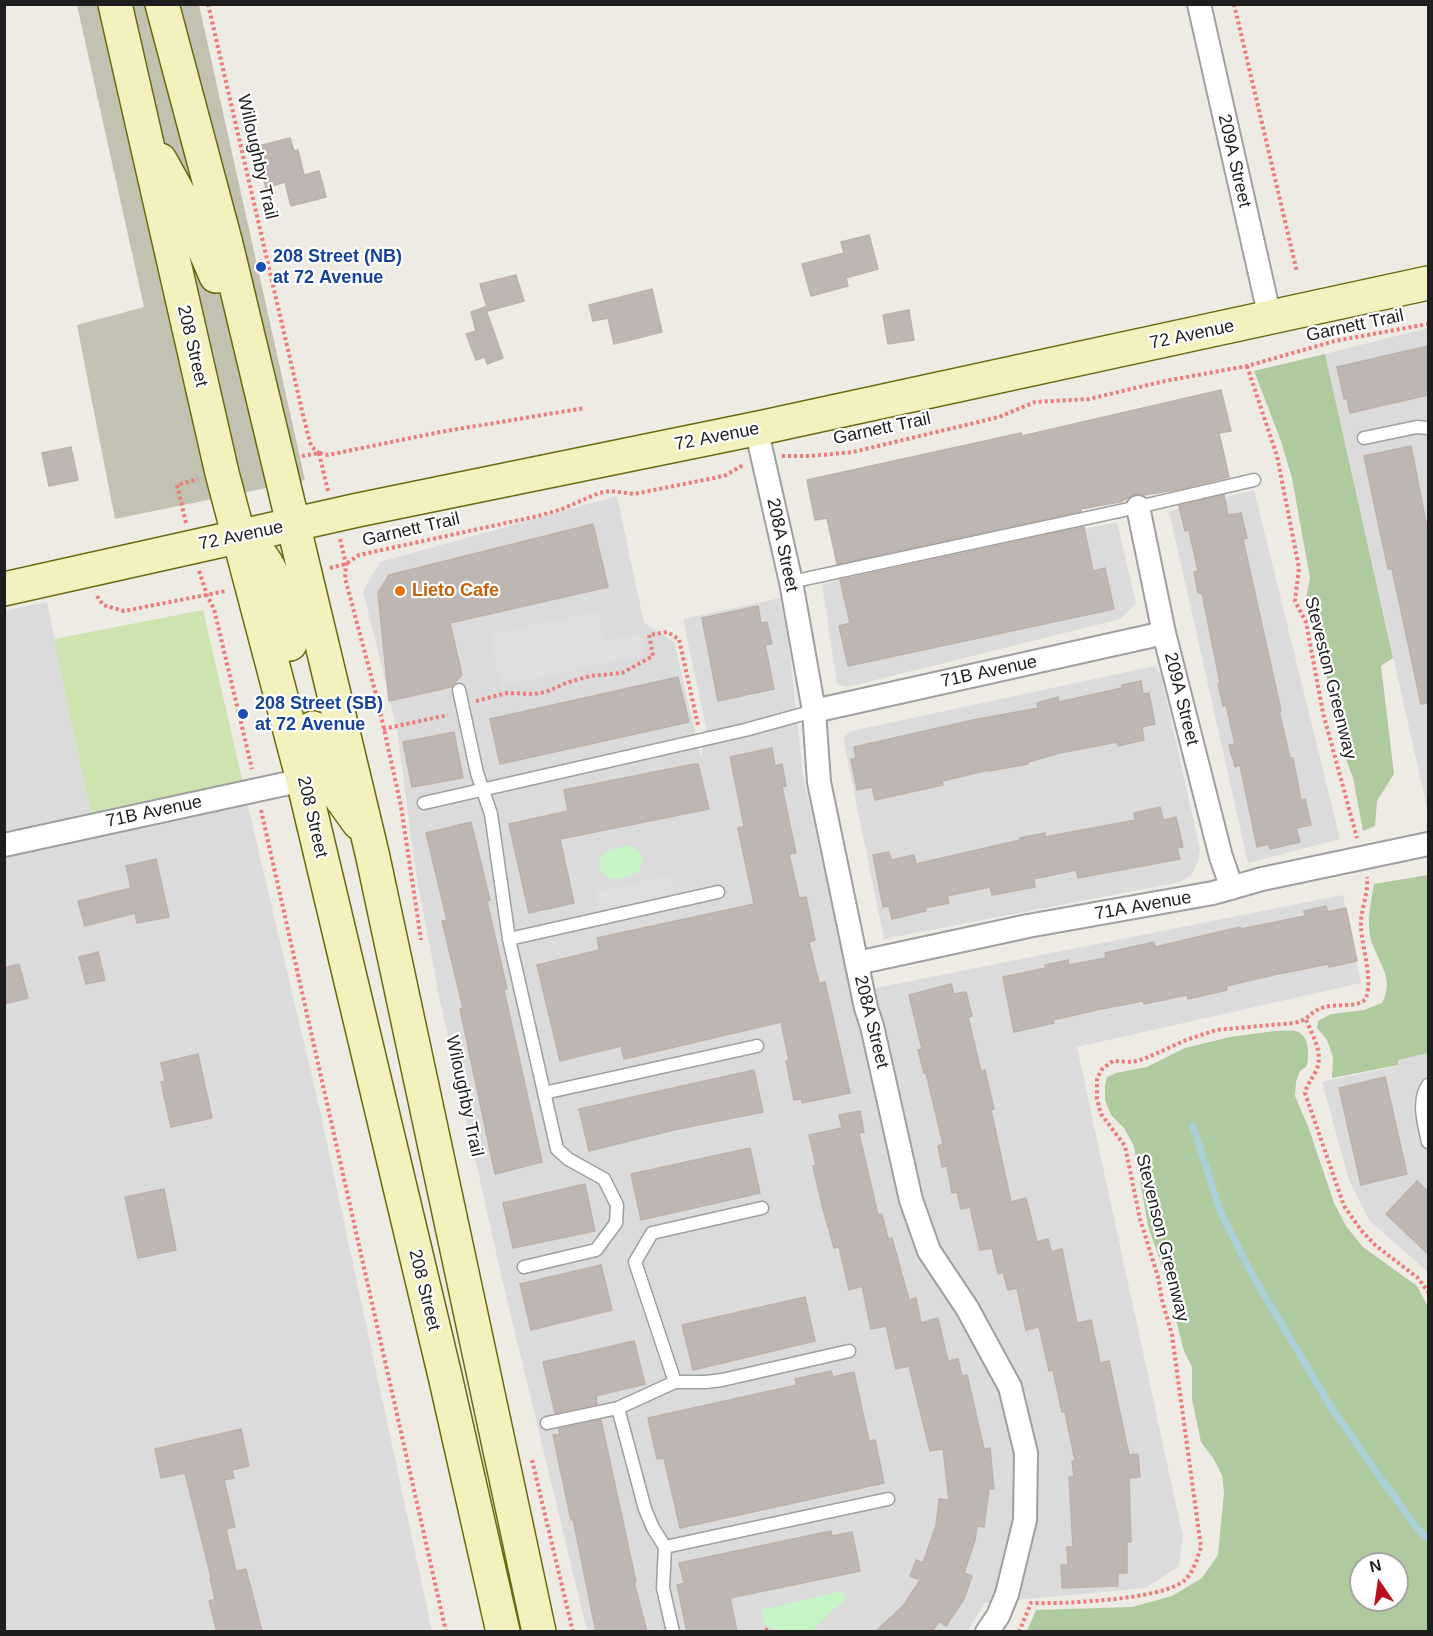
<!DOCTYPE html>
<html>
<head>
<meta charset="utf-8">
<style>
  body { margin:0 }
  #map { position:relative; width:1433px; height:1636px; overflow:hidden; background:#eeebe5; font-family:Arial,sans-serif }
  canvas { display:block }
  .frame { position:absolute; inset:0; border:6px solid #1e1e1e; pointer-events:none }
  .north { position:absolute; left:1349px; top:1552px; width:60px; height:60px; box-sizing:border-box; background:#fff; border:2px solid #a5a5a5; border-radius:50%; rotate:347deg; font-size:16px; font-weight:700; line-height:24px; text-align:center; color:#1e1e1e }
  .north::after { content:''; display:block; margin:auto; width:21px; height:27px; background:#ba131f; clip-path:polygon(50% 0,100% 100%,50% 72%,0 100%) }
</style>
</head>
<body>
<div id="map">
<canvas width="1433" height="1636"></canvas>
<div class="frame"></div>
<div class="north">N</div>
</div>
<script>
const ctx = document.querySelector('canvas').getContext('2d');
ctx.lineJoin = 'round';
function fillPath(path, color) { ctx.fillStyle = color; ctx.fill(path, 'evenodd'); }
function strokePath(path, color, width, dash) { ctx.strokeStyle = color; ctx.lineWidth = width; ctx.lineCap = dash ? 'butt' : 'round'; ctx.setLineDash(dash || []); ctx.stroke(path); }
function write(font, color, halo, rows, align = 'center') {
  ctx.font = font + ' Arial,sans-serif'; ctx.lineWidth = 4.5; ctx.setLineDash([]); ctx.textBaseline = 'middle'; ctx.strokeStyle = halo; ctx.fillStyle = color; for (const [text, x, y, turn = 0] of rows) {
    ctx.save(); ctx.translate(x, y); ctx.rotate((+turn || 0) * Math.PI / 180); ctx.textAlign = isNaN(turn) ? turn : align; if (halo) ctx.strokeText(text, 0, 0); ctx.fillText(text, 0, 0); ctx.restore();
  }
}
fillPath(new Path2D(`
  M1428,328V812L1325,354Z
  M1254,490L1340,839L1248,863L1169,511Z
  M617,496L644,623L674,642L701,758L706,727L683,619L780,598L789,645L803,775L851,993L1343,895L1361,983L1077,1047L1183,1537L1179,1566L1146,1588L985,1603L967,1631H587L502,1279L440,1001L416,873L397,729L363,591L380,562Z
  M1117,522L1136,603L1121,619L847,687L837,684L822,584Z
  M47,602L92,818L247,802L321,1115L432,1631H5L4,611Z
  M1155,666L1161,676L1200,849L1198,861L1191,875L1180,882L884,939L844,743L845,736L852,731Z
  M1428,1053V1272L1369,1220L1349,1180L1322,1082L1398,1066V1060Z`), '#dcdbdb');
fillPath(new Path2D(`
  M77,5H199L305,480L115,519L77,325L144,307Z`), '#c2c1b2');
fillPath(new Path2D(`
  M203,610L243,783L92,818L54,639Z`), '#cde4b0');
fillPath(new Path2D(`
  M1325,354L1393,658L1381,666L1394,774L1377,801L1375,826L1363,831L1353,778L1343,751L1338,727L1329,698L1325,661L1316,625L1308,609L1306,598L1310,578L1292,478L1281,441L1254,371Z
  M1428,875V1053L1398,1060V1065L1332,1078L1333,1057L1327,1040L1317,1028L1318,1021L1331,1014L1364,1010L1382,1003C1396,977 1376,961 1370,936C1367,919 1371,901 1374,884Z
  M1275,1031C1281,1031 1289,1030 1295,1031C1310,1034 1309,1055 1307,1066L1300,1071L1296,1082L1295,1096L1308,1126L1334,1203L1346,1226L1363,1247L1417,1286L1428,1307V1631H1027L1036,1610L1132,1607L1172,1596L1202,1578L1218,1555L1224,1493L1222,1475L1213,1458L1201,1442L1192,1399V1367L1184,1351L1164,1272L1148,1226L1134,1146L1124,1128L1111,1115L1105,1100V1086L1107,1077L1116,1073L1147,1067L1185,1048L1230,1037ZM1361,1564H1397V1600H1361Z`), '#aeca9e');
fillPath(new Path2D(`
  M626,846H633L642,854L643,861L639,872C625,879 605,884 599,867C600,849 612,849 626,846Z
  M843,1591L845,1600L820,1622L813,1631H778L765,1626L761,1610Z`), '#c6f4c7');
fillPath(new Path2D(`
  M597,611L603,640L642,633L647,654L501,687L490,635Z
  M669,875L673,893L600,910L595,892Z`), '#dedede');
strokePath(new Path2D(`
  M1193,1126L1220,1211L1253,1276L1329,1404L1372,1466L1417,1528L1428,1539`), '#aad1d8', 7);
const building = new Path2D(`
  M290,138L294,151L298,150L304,175L319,171L326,197L291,206L285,182L266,188L255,147Z
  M869,235L878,269L846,278L848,286L811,296L802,264L844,253L841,242Z
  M516,275L524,301L488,311L480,284Z
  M652,289L662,332L614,344L608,318L593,321L589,305Z
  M485,307L503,358L487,364L485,357L476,360L466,334L476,331L471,312Z
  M909,310L914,340L888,344L883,315Z
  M1428,346V395L1350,413L1347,398L1344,399L1337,367Z
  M1221,390L1231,431L1219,433L1229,477L1175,490L1144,495L1135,494L1120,502L1080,509L1081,511L837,564L827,518L815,520L807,480L1021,433L1022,436Z
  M1411,446L1428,533V703L1421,704L1392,569H1388L1364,456Z
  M71,447L78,480L49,486L42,453Z
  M1224,495L1228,515L1241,513L1247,538L1243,539L1281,711H1279L1290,758H1293L1301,800L1305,799L1311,825L1296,828L1300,842L1270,849L1269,844L1257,847L1240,765L1235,767L1229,745L1235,744L1226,705L1223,706L1218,684L1220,683L1202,593H1198L1194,572L1198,571L1189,530L1185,531L1179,506Z
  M593,524L608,587L450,623L462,675L451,687L389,701L378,593L389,575Z
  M1084,527L1093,571L1105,568L1114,609L848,666L839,626L850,623L840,580Z
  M758,606L761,623L767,622L772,644L765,645L774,689L718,701L702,618Z
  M678,677L689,722L500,764L490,719Z
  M1141,681L1143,694L1149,693L1155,724L1142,727L1144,740L1118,746L1117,742L1060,753L1028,762V764L989,771V770L942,781L943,785L875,800L872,787L857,790L851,759H856L854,747L973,720L1038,708L1037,703L1058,697L1059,702L1122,688V685Z
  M454,732L463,778L412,787L403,742Z
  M772,748L775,766L782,764L786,786L782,787L796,853L789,854L799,898L806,897L815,940L809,942L819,983L825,982L850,1093L802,1103V1099L794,1100L786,1061H789L781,1022L624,1059L621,1046L560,1061L537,965L599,950L597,938L754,904L738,828L744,826L730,757Z
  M694,764H698L709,809L560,839L574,903L529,913L509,824L568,811L564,790Z
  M1160,807L1163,820L1176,817L1183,847L1177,848L1180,859L1078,878L1076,870L1034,879L1035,887L992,895L990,887L947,896L949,903L925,908L926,911L892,919L889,906L883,907L873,855L889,852L891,860L914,855L916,864L1020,840V838L1045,833V837L1135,820L1134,813Z
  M471,822L490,900L487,901L507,989L504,990L542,1162L495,1174L460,1009L463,1008L442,921L447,920L426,833Z
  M156,859L169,917L137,923L135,913L85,926L78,901L131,888L126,866Z
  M1326,906L1328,912L1346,908L1357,961L1329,967L1328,964L1269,976L1226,986L1227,990L1188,999L1187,995L1144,1004L1143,1001L1096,1010L1053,1020L1054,1023L1014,1032L1003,977L1046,968L1045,965L1068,960L1069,965L1106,958L1105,953L1154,942L1155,947L1240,927L1241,929L1305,916L1304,911Z
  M98,952L105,980L86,984L79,957Z
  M19,964L28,998L4,1004V968Z
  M951,984L954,994L966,992L972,1016L968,1017L981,1071L985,1070L994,1109L991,1110L1011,1202L1026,1198L1037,1242L1048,1239L1051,1252L1062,1249L1077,1323L1091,1320L1100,1363L1109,1361L1129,1455L1138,1454L1140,1477L1129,1478L1131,1542H1127V1573H1118V1586L1062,1588L1061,1565H1068L1067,1547H1073L1069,1477H1074L1072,1461H1075L1065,1412H1062L1053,1370L1049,1371L1039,1327L1026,1330L1017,1288L1008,1290L1003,1272L998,1274L992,1248L980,1250L970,1207L961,1209L957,1192L952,1193L947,1166L942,1167L938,1146L943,1144L926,1073H924L918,1050L922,1049L909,995Z
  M198,1054L212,1118L171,1127L161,1082L165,1081L161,1063Z
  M754,1070L763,1112L678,1129L589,1151L579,1109Z
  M1385,1077L1407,1174L1361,1185L1339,1088Z
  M860,1111L864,1132L859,1133L878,1215L882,1214L888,1239L892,1238L909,1300L916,1298L921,1323L938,1318L948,1361L958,1359L962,1376L967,1375L984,1449L990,1448L994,1489H989L984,1527L977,1526L975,1540L964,1573L972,1576L964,1599L946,1626L939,1621L932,1632H875L904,1605L920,1580L910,1576L916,1560L923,1563L936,1526L939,1499L949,1500L943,1449L930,1451L909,1366L896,1369L886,1326L871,1329L862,1286L849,1290L839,1247L834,1248L822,1205L813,1166L816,1165L809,1135L842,1128L839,1115Z
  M750,1148L760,1193L641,1220L631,1174Z
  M1417,1181L1428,1192V1254L1386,1214Z
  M585,1184L595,1231L513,1248L503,1203Z
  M164,1189L176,1250L138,1258L125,1197Z
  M601,1265L612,1310L531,1330L520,1284Z
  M805,1297L815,1341L693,1370L682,1325Z
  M634,1341L645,1384L596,1396L597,1404L555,1413L543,1362Z
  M831,1371L833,1377L854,1372L869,1441L875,1440L884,1483L680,1528L664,1458L657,1459L648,1418L797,1385L795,1379Z
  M601,1420L636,1582H634L647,1632H596L573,1519L571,1520L553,1435L560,1434L559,1429Z
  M241,1429L249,1466L232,1470L234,1478L224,1480L235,1527L226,1529L236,1571L246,1569L262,1632H217L209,1601L215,1599L210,1578L211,1577L185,1473L161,1478L155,1449Z
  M831,1531L832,1536L852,1532L860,1571L730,1598L737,1632H687L677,1585L684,1583L679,1563Z`);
fillPath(building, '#beb6b2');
strokePath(building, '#beb1a9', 1.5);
const service = new Path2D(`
  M1364,438L1417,427L1428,428
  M791,582L1138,507L1254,480
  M459,690L477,773L491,814L509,939L557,1149L568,1159L604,1179L617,1205L616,1223L596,1250L524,1267
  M424,803L745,730L814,711
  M509,939L718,892
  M1428,1085C1417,1101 1424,1124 1428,1142
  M544,1093L757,1046
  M675,1382L635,1262L652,1233L762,1208
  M618,1408L645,1509L653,1528L665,1547L663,1588L673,1632
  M547,1423L618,1408L675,1382H706L722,1380L849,1351
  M665,1547L888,1499`);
const minor = new Path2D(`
  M1199,4L1270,318
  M756,428L791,582L814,711L819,782L866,1008L872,1026L911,1200L929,1251L967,1308L1010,1387L1026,1453L1025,1520L1007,1594L998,1616L987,1632
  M1138,507L1164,633L1221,857L1232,888
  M814,711L1164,633
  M4,845L303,780
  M857,963L1028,926L1213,893L1262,879L1428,844`);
const secondary = new Path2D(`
  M115,4L222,473L303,780L445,1376L503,1632
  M162,4L226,244L372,853L539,1632
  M160,160L187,209L216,276
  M249,544C278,565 282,611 290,644
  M4,589L358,510L764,427L1428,283
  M313,728L328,780L359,823`);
strokePath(service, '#9f9f9f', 15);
strokePath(minor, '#9f9f9f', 26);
strokePath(secondary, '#686b0f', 36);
strokePath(new Path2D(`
  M208,4L303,415L311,446L319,453
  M1234,4L1297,272
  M1247,366L1277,456L1299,568L1295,601L1306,622L1323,713L1357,838
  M319,453L328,491
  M302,456L319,453L328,455L440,432L585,408
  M782,456H810L853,452L999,417L1035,402L1089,399L1165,381L1247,366L1335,341L1428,324
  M186,523L177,485L198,479
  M340,539L346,564L345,578L378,702L401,806L421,940
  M330,568L346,564L359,555L538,516L562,509L599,493L611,491L634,494L714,478L726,475L743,465
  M199,571L207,595L214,609L252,769
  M97,596L103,605L124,611L226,591
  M476,701L507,693L534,694L546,692L566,683L590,676L622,673L653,656L649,635L667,632L679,639L698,725
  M383,729L448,715
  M261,810L446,1632
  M1306,1020C1313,1036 1324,1054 1316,1071C1312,1079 1307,1084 1305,1093L1344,1206L1361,1230L1375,1245L1418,1278L1428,1292
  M532,1460L573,1632
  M765,1629L772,1632
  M1019,1632L1031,1603C1063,1604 1163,1600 1185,1580C1194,1571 1197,1559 1201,1547L1172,1335L1162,1300L1158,1277L1140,1219L1125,1146L1101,1114L1097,1099V1080L1101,1070L1113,1061L1132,1062L1144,1059L1186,1040L1216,1030L1294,1023C1311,1019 1311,1010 1325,1007C1336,1004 1352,1007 1362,1002C1377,993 1361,943 1361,927C1360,910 1369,894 1367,877`), '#ed7b78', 4, [3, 3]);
strokePath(service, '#fff', 12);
strokePath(minor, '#fff', 22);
strokePath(secondary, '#f3f2be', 33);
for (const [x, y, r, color] of [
  [261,267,6,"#1a4fb4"],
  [400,591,6,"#e8710a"],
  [243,714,6,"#1a4fb4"]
]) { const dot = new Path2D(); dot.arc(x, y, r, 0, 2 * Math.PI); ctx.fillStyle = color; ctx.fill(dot); strokePath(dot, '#fff', 2); }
write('18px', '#1e1e1e', '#fff', [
  ["Willoughby Trail",257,157,77],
  ["209A Street",1234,161,77],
  ["Garnett Trail",1355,326,-12],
  ["72 Avenue",1192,335,-12],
  ["208 Street",192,346,77],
  ["Garnett Trail",882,429,-12],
  ["72 Avenue",717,437,-11],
  ["Garnett Trail",411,530,-13],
  ["72 Avenue",241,536,-12],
  ["208A Street",782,545,78],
  ["71B Avenue",989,672,-12],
  ["Steveston Greenway",1330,678,76],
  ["209A Street",1181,699,76],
  ["71B Avenue",154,812,-12],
  ["208 Street",312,817,77],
  ["71A Avenue",1143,906,-10],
  ["208A Street",871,1022,76],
  ["Wiloughby Trail",464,1096,78],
  ["Stevenson Greenway",1162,1238,76],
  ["208 Street",424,1290,76]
]);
write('bold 18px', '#164399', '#fff', [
  ["208 Street (NB)",273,257],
  ["at 72 Avenue",273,278],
  ["208 Street (SB)",255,704],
  ["at 72 Avenue",255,725]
], 'left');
write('bold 18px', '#c56008', '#fff', [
  ["Lieto Cafe",412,591]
], 'left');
</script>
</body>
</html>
